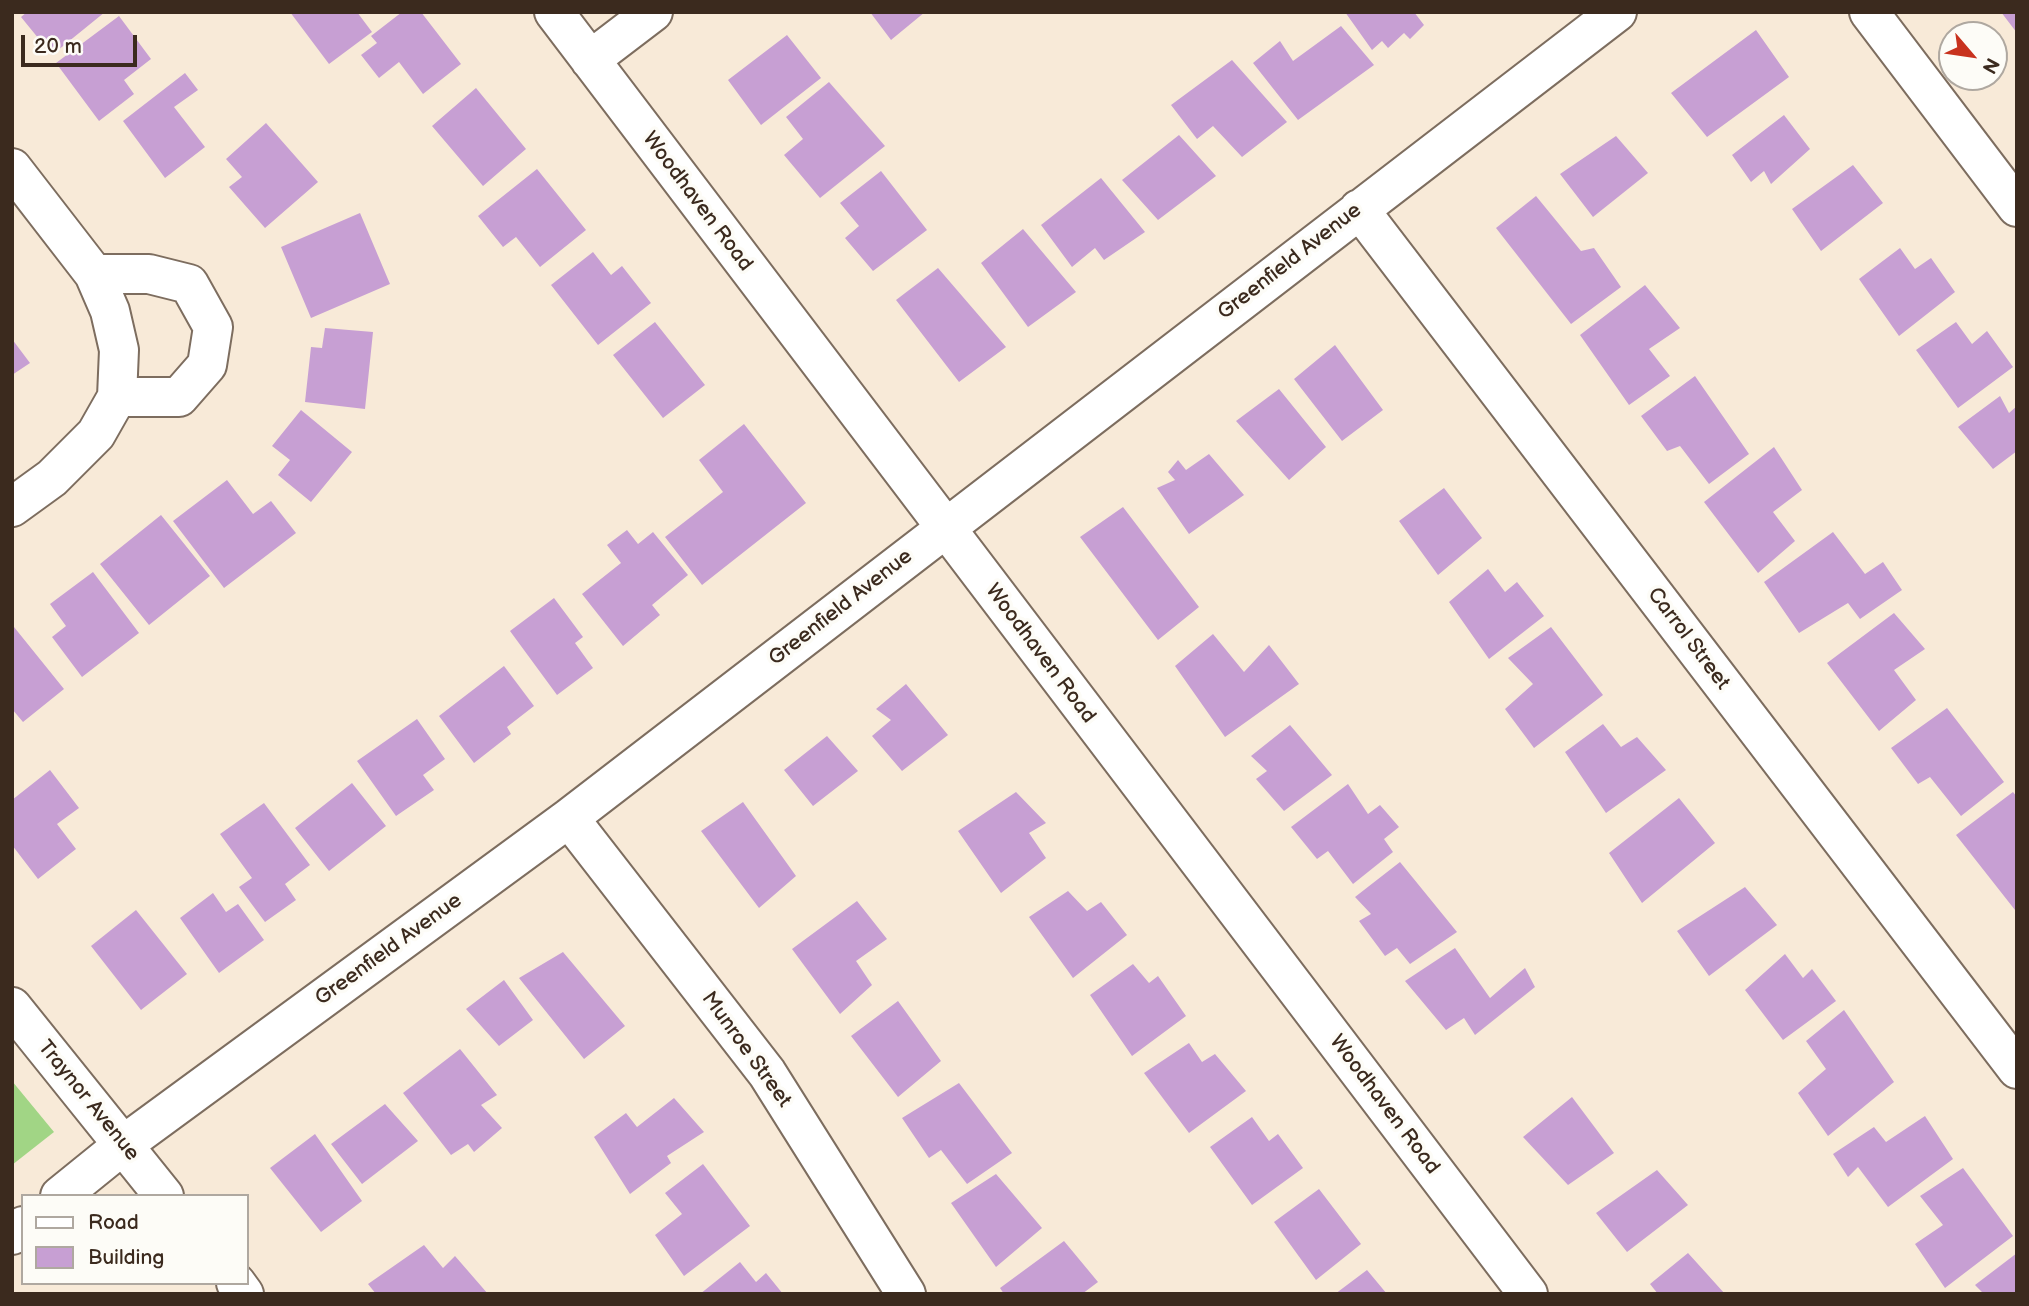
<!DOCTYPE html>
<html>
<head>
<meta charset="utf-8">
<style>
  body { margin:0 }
  #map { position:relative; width:2029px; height:1306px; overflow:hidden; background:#f8ead8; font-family:"Balsamiq Sans",sans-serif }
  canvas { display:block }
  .frame { position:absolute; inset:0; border:14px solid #3b2a1e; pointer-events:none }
  .legend { position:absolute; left:21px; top:1194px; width:228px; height:91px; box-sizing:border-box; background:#fdfcf7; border:2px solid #afa8a0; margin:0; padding:9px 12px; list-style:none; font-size:21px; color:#3b2a1e }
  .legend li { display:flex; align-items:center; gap:14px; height:35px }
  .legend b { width:35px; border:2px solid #afa8a0 }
  .north { position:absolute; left:1938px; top:21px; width:70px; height:70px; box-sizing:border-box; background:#fdfcf7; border:2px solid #afa8a0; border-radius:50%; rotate:119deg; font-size:19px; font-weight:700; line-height:28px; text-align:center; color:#3b2a1e }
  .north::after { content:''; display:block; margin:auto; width:24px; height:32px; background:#c8321e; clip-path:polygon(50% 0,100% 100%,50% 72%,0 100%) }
  .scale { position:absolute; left:21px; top:35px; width:116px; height:32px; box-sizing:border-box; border:4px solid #3b2a1e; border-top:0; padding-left:9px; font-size:21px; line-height:24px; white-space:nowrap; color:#3b2a1e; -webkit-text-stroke:5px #fdfcf7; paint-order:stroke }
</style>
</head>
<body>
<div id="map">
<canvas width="2029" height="1306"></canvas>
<div class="frame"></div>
<ul class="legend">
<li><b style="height:9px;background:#fff"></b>Road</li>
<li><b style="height:19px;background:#c79fd3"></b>Building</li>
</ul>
<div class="north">N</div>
<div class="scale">20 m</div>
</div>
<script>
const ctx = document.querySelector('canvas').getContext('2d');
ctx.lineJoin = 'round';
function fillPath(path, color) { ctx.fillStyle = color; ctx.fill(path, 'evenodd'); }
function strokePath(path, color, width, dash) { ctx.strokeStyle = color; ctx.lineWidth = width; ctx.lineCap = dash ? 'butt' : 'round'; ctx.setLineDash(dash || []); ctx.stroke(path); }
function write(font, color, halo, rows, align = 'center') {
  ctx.font = font + ' "Balsamiq Sans",sans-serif'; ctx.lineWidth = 7; ctx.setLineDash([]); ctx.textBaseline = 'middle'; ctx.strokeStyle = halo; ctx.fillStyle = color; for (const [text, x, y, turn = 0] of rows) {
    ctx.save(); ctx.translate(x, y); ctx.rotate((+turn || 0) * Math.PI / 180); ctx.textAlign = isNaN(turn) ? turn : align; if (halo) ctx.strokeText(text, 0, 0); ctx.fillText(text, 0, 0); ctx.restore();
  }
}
fillPath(new Path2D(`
  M12,1081L54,1132L12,1165Z`), '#a1d585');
fillPath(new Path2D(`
  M27,12H105L52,55L21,17Z
  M290,12H357L372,32L329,64Z
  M402,12H421L461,64L423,94L399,62L379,78L361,55L377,43L371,36Z
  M870,12H925L891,40Z
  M1345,12H1414L1424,25L1410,39L1404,33L1388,48L1382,41L1372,50Z
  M2001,12H2017V33Z
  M119,16L151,59L124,80L134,94L99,121L56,63Z
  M1341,26L1374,65L1298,120L1253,63L1280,41L1293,61Z
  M1756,30L1789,77L1707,137L1671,93Z
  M787,35L821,78L761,125L728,80Z
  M1232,60L1287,122L1242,157L1213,126L1197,139L1171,105Z
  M185,73L198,90L174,107L205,147L165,178L123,121Z
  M829,82L885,146L820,198L784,155L803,139L786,117Z
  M476,88L526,149L483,186L432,126Z
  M1784,115L1810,149L1771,184L1764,171L1751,182L1732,155Z
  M266,123L318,182L265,228L229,187L242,177L226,159Z
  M1179,135L1216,176L1158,220L1122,180Z
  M1616,136L1648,173L1593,217L1560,174Z
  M1853,165L1883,203L1821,251L1792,209Z
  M537,169L586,230L540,267L516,237L503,247L478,216Z
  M881,171L927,230L873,271L845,238L859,226L840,203Z
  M1101,178L1145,232L1104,260L1095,248L1072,267L1041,225Z
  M1536,196L1581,251L1594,248L1621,287L1571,324L1496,228Z
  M360,213L390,284L311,318L281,247Z
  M1023,229L1076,292L1028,327L981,263Z
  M1900,248L1915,269L1931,258L1955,292L1899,336L1859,279Z
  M593,252L611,275L622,266L651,303L598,345L551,285Z
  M938,268L1006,347L959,382L896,300Z
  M1645,285L1680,328L1649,349L1670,376L1629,405L1580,335Z
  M655,322L705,385L663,418L613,355Z
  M1956,322L1972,344L1987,331L2013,367L1958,408L1916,350Z
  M325,328L373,332L365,409L305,402L311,347L322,348Z
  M12,339L30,363L12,375Z
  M1335,345L1383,410L1342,441L1294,379Z
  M1695,376L1749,454L1709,484L1680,446L1667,451L1641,416Z
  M1279,389L1326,447L1289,480L1236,421Z
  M2000,396L2009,413L2017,406V451L1993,469L1958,427Z
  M301,410L352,452L311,502L278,475L290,460L272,446Z
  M744,424L806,503L702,585L665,537L723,492L699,460Z
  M1774,447L1802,490L1773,512L1795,541L1758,573L1704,502Z
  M1209,454L1244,495L1189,534L1157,488L1175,480L1168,472L1178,460L1186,470Z
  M227,480L253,514L271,501L296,533L224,588L173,521Z
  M1444,488L1482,538L1438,575L1399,521Z
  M1123,507L1199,607L1158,640L1080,537Z
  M161,515L210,576L149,625L100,564Z
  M627,530L638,544L653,532L688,575L652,605L660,615L623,646L582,594L621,563L607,545Z
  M1833,532L1865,574L1883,562L1902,590L1860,619L1848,603L1799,633L1764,582Z
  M1488,569L1505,592L1517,582L1544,616L1489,659L1449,602Z
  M93,572L139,633L82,677L52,637L66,626L50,604Z
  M554,598L583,637L575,643L593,668L557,695L510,631Z
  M1894,613L1925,649L1894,670L1916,700L1879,731L1827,663Z
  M14,627L64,689L23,722L12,709Z
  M1551,627L1603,695L1534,748L1505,709L1533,684L1508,658Z
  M1213,634L1244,672L1269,645L1299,684L1225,737L1175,666Z
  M504,666L534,706L507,727L511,734L474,763L439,716Z
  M906,684L948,735L902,771L872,736L891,720L876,709Z
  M1947,708L2004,782L1961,816L1930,777L1918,784L1891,748Z
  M417,719L445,759L423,775L434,790L396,816L357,761Z
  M1603,724L1621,747L1637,737L1666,770L1606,813L1565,752Z
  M1290,725L1332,775L1284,811L1256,779L1267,771L1251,756Z
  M827,736L858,771L813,806L784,770Z
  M50,770L79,808L57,824L76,849L38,879L12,845V800Z
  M352,783L386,826L329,871L295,828Z
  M1348,784L1368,814L1380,805L1399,827L1384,839L1393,852L1353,884L1328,851L1317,859L1291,827Z
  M1016,792L1046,823L1029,833L1046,858L1001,893L958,831Z
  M2013,792L2017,797L2015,910L1956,835Z
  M1679,798L1715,843L1642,903L1609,853Z
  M743,802L796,876L759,908L701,831Z
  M264,803L310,865L285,884L296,900L265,922L239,887L252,878L220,834Z
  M1400,862L1457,932L1410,964L1397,948L1385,956L1359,921L1371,914L1355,897Z
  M1745,887L1777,925L1709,976L1677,931Z
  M1068,891L1087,911L1101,902L1127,935L1073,978L1029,917Z
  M213,893L226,912L238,904L264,940L219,973L180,918Z
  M857,901L887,939L856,961L872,985L840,1014L792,949Z
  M136,910L187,974L141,1010L91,946Z
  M1455,948L1490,998L1525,968L1535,987L1475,1035L1464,1018L1446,1030L1405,981Z
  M563,952L625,1026L584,1059L519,978Z
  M1785,954L1803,978L1812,969L1836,1001L1783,1040L1745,990Z
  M1133,964L1149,983L1158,976L1186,1016L1132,1056L1090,995Z
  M504,980L533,1020L499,1046L466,1009Z
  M898,1001L941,1061L898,1097L851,1036Z
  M1844,1010L1894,1082L1828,1136L1798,1093L1826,1069L1806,1041Z
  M1189,1043L1202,1062L1215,1054L1246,1091L1189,1133L1144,1073Z
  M460,1049L497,1095L481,1105L502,1128L474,1152L468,1144L451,1155L403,1093Z
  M959,1083L1012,1153L967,1184L941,1150L929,1158L902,1118Z
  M1572,1097L1614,1153L1568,1185L1523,1137Z
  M674,1098L704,1132L667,1156L671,1163L630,1194L594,1137L626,1113L637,1127Z
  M385,1104L418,1141L362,1184L331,1144Z
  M1925,1116L1953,1159L1888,1207L1858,1167L1848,1177L1833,1154L1874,1127L1886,1142Z
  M1252,1117L1269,1141L1278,1134L1303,1168L1252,1205L1210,1147Z
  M315,1134L362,1201L321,1232L270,1168Z
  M703,1164L750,1226L684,1276L655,1235L682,1214L665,1193Z
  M1963,1168L2013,1236L1945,1288L1915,1244L1943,1225L1920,1196Z
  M1657,1170L1688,1205L1627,1252L1596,1213Z
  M996,1174L1042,1228L996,1267L951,1203Z
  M1319,1189L1361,1244L1316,1280L1274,1222Z
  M1064,1241L1098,1282L1082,1294H1004L1000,1288Z
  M424,1245L443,1268L455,1256L488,1294H376L368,1284Z
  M1688,1253L1725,1294H1658L1650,1284Z
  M2017,1253V1294H1984L1975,1285Z
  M740,1262L756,1282L766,1273L783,1294H700Z
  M1367,1270L1387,1294H1335Z`), '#c79fd3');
const minor = new Path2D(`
  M554,12L1528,1294
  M1869,12L2017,207
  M590,60L653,12
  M12,168L94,274L110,311L119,350L117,397L96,434L52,478L12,507
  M1359,209L2017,1069
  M94,274H149L189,284L213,327L207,365L179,397H117
  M569,818L767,1073L906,1294
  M12,1007L164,1196
  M60,1196L123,1145L569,818L1617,12
  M12,1235L23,1226
  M236,1283L244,1294`);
strokePath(minor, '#7d6d5f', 42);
strokePath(minor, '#fff', 38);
write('21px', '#3b2a1e', '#fdfcf7', [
  ["Woodhaven Road",697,202,53],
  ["Greenfield Avenue",1290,262,-38],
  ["Greenfield Avenue",841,608,-38],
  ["Carrol Street",1688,639,53],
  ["Woodhaven Road",1040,654,53],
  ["Greenfield Avenue",389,950,-36],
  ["Munroe Street",746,1050,54],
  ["Traynor Avenue",88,1101,51],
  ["Woodhaven Road",1384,1105,53]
]);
</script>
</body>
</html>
